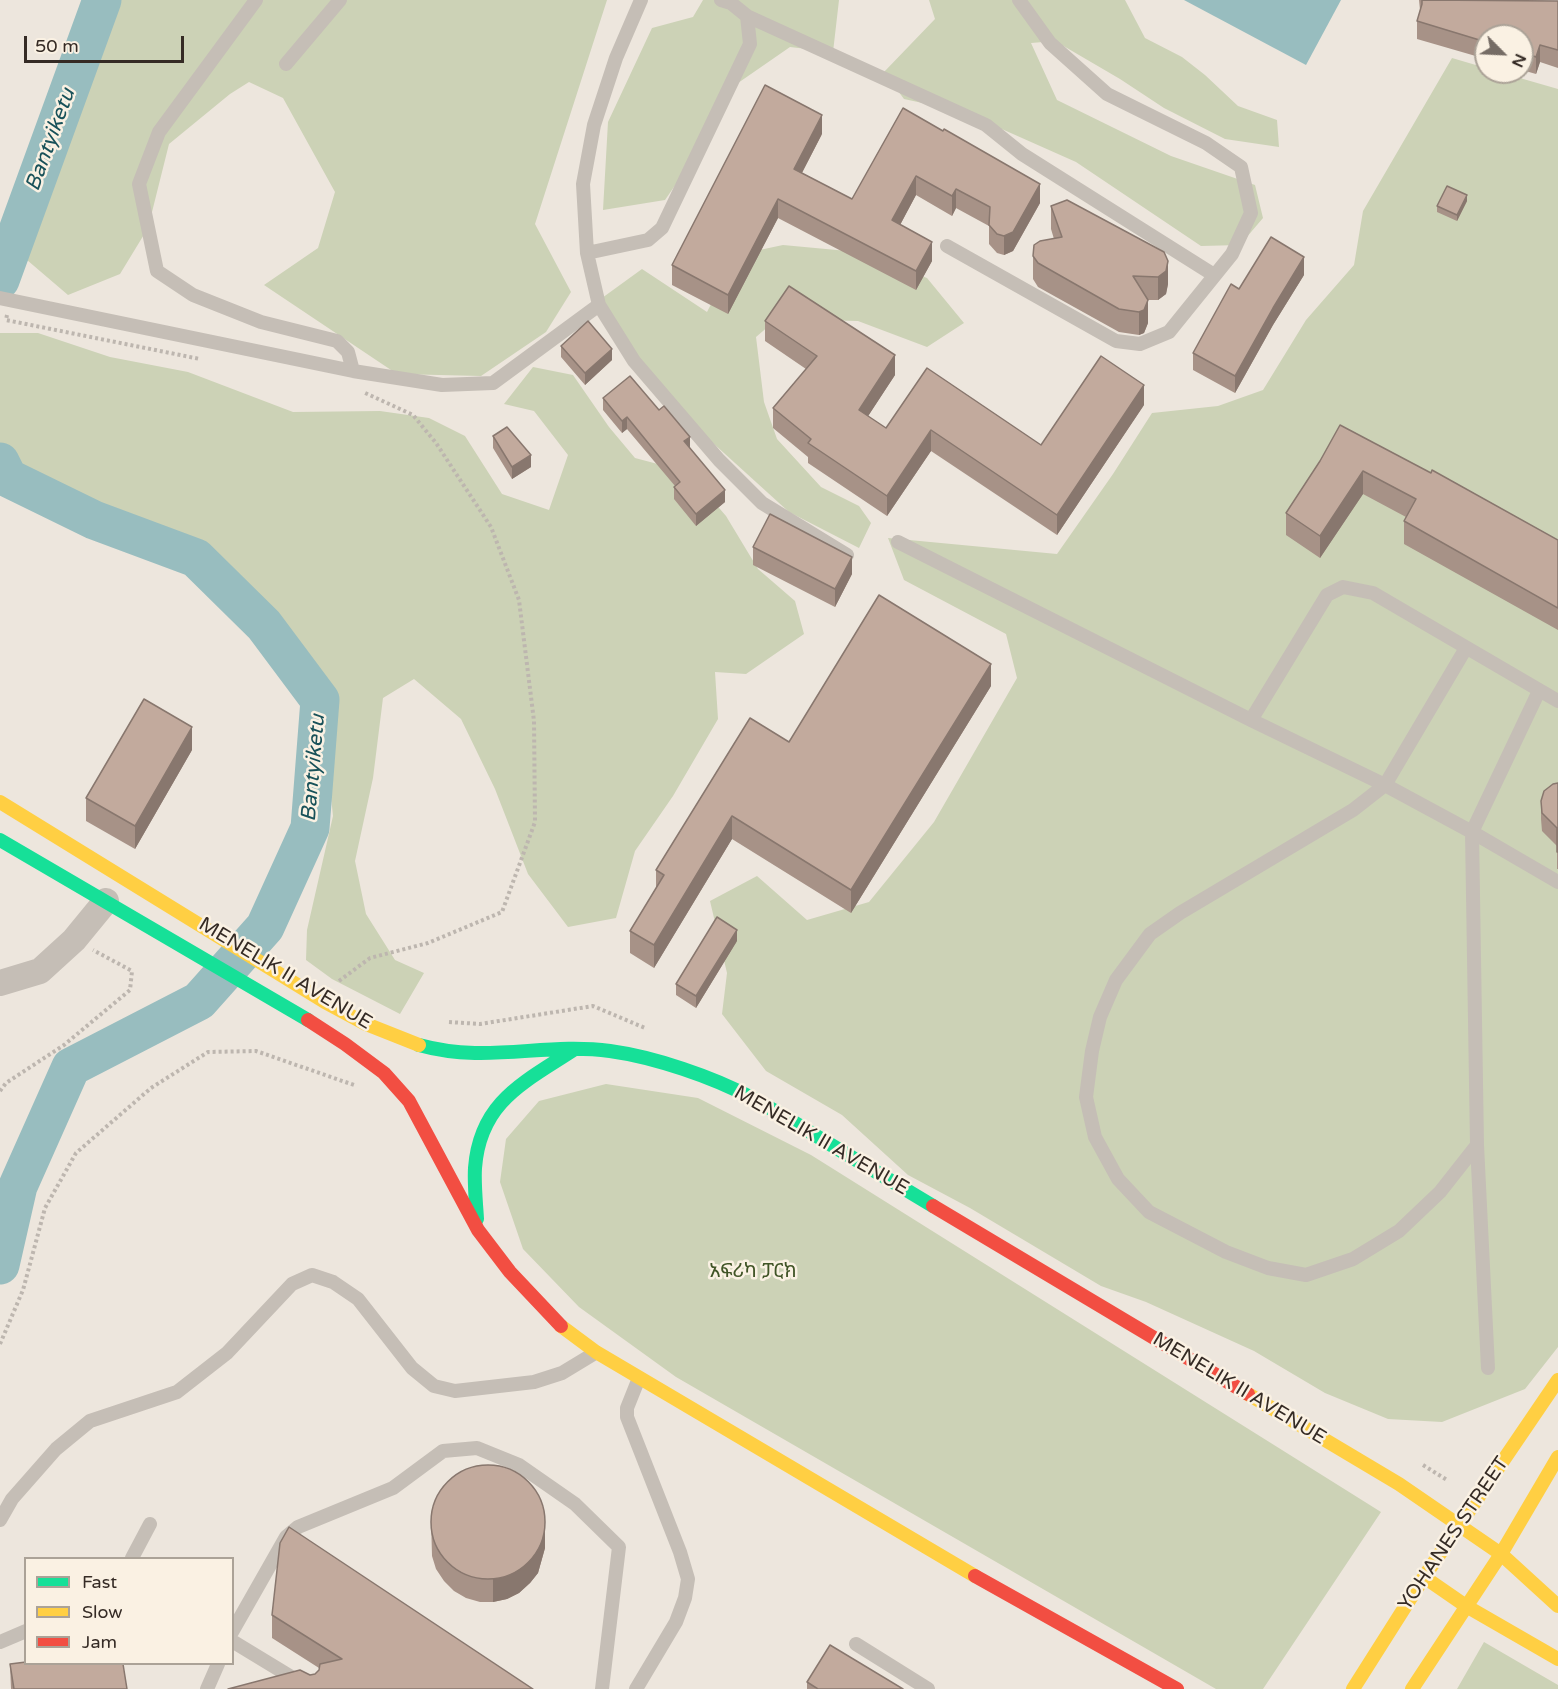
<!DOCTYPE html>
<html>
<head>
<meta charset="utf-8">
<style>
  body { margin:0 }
  #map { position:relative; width:1558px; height:1689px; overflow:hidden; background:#ede6dd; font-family:"Varela Round",sans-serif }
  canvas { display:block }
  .legend { position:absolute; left:24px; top:1557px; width:210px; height:108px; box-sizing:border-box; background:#faf1e3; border:2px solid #aba297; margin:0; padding:8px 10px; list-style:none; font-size:18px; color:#352b25 }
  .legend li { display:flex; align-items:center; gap:12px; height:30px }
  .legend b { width:30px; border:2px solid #aba297 }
  .north { position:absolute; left:1474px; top:24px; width:60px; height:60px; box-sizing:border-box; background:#faf1e3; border:2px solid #aba297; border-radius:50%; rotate:114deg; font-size:16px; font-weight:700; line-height:24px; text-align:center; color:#352b25 }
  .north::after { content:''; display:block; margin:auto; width:21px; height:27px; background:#756c65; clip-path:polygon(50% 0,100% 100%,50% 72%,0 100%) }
  .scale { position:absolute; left:24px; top:36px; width:160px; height:27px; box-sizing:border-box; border:3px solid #352b25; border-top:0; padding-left:8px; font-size:18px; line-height:21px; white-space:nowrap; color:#352b25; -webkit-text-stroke:4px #faf1e3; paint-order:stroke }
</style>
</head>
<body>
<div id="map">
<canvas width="1558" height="1689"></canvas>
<ul class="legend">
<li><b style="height:8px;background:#16e098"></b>Fast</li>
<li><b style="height:8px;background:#ffcf43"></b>Slow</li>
<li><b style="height:8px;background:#f24e42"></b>Jam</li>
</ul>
<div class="north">N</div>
<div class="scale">50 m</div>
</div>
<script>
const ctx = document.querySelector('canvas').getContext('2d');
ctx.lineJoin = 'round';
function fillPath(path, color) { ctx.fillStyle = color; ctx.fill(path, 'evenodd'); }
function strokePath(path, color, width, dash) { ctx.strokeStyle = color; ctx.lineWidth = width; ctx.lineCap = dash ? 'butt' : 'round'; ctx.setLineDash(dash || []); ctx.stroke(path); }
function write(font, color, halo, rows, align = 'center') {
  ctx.font = font + ' "Varela Round","Noto Sans Ethiopic",sans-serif'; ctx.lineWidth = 5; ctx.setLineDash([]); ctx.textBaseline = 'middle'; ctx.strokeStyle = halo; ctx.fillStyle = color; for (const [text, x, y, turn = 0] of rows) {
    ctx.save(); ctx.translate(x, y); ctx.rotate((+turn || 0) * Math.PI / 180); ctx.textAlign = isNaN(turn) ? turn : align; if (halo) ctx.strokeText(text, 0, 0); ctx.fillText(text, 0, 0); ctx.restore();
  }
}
fillPath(new Path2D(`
  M108,0H607L535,224L571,292L546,332L481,376L397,374L264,285L318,248L335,192L283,98L249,82L230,94L169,144L148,228L120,274L68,295L20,254L42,190L64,92Z
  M703,0H839L833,52L790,47L738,83L696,155L665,200L603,210L608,122L652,28L693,17Z
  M929,0H1125L1145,38L1182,57L1205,75L1238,106L1277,120L1279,147L1225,139L1164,108L1120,79L1055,41L1031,43L1057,100L1171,156L1255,185L1263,218L1240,245L1201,246L1076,162L1004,130L941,107L904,99L884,72L935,19Z
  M1452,58L1486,68V72H1499L1558,89V1347L1525,1389L1442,1422L1388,1419L1325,1393L1254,1351L1146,1302L1101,1286L970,1208L908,1175L842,1115L766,1071L722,1014L727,973L710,901L757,876L807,920L869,902L934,822L1017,678L1006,634L904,580L888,538L1057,554L1113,474L1152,413L1218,406L1263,390L1306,320L1354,265L1363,211Z
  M783,245L858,252L927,278L964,323L927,347L858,321L777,319L756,337L764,402L777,439L821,487L859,506L871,523L859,548L789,512L681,414L638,360L602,298L642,269L707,312L736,255Z
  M0,333H38L110,357L188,372L293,412L380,411L429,418L465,436L502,494L549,510L568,455L534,411L504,404L533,367L573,375L609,427L635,458L688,472L726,516L758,569L795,601L804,634L746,674L715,672L718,719L673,796L635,851L616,918L568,927L528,874L495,789L461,719L414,679L383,698L373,778L355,861L366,914L395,960L424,973L400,1014L332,979L306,960L307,930L333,816L324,728L293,650L222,588L145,554L79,517L0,461Z
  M606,1084L698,1098L811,1155L1381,1512L1263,1689H1216L676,1377L579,1307L523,1249L500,1182L506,1139L539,1101Z
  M1484,1642L1558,1685V1689H1457Z`), '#ccd2b6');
fillPath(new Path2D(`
  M1184,0H1341L1306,65Z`), '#98bdbf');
strokePath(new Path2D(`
  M0,280L102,0
  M0,462L8,478L94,520L196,558L264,625L320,700L310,828L265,927L199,1001L71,1067L18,1186L0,1265`), '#98bdbf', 39);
strokePath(new Path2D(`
  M7,315L6,320L200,359
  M339,981L370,958L428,943L502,912L535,822L534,721L519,600L491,527L436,443L413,415L363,392
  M449,1022L480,1024L593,1006L645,1028
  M0,1091L6,1083L64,1045L130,990L132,971L93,950
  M0,1344L23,1290L45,1208L76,1153L151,1088L208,1052L256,1051L354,1085
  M1423,1465L1447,1480`), '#bdb6af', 4, [3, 3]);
strokePath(new Path2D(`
  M256,0L159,132L139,184L157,271L193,295L261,322L337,341L348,352L353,371
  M641,0L616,58L594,125L583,184L587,253L599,305L634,361L719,460L762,503L847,555
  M747,16L986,125L1022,154L1214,275
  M286,64L340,0
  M947,246L1116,341L1140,344L1169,332L1232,254L1251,213L1241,167L1206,143L1107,94L1050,43L1019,0
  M587,253L648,240L662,228L750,44L747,16L731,3L721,0
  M0,298L353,371L442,385L493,383L599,305
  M898,542L1251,720L1385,785L1472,832L1558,882
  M1466,648L1385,785L1353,810L1180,913L1150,934L1116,980L1100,1017L1092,1051L1086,1097L1095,1137L1118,1179L1149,1212L1226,1252L1268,1268L1306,1275L1353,1259L1399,1231L1440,1192L1477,1145
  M1251,720L1327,595L1343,587L1373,593L1558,701
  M1488,1368L1477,1145L1472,832L1539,691
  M0,1520L12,1499L56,1449L90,1421L177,1392L227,1353L292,1284L312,1275L333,1282L358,1299L412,1368L434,1386L455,1391L534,1382L562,1373L595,1353
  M132,1558L150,1524
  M232,1632L286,1537L298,1527L393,1488L443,1451L477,1448L519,1465L575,1504L619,1547L602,1689
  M232,1641L311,1689
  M0,1642L26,1631
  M856,1644L928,1689
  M207,1689L218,1664
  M636,1689L676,1622L685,1598L688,1579L680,1552L627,1417V1408L639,1378`), '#c5beb6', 14);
strokePath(new Path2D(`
  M0,983L40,971L74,940L106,901`), '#c5beb6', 26);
strokePath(new Path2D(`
  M0,840L308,1020
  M419,1045C487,1064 544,1042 610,1051C654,1057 713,1077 752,1098C776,1111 800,1126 823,1140C860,1162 896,1184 933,1206
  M477,1219C476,1202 474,1184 475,1168C480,1101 525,1082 575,1049`), '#16e098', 14);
strokePath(new Path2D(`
  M0,802L325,1002L366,1024L419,1045
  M561,1326L596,1352L975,1576
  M1248,1394L1399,1484L1501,1554L1558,1606
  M1424,1577L1466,1606L1558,1659
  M1353,1689L1424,1577L1558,1380
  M1412,1689L1501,1554L1558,1457`), '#ffcf43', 14);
strokePath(new Path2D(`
  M308,1020L345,1044L384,1073L409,1101L478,1230L510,1272L561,1326
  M933,1206L1248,1394
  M975,1576L1177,1689`), '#f24e42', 14);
fillPath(new Path2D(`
  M1419,0L1558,1V68L1540,62L1536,74L1522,70V36H1486V59L1417,39V21L1420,10Z
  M903,108L1040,203L1013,251L1004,255L997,253L989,244V226L956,208L952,216L916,195L900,225L932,261L916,290L778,218L728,314L672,285V265L822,134L802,173L852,199Z
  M1067,200L1168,284L1166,294L1158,300H1147L1148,323L1144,333L1139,335L1119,332L1038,287L1033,279V256L1054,239L1051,229V206Z
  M1467,201L1457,221L1437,212V206Z
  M1304,275L1273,325L1235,393L1193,370V353L1239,289Z
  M765,321L895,375L868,416L886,428L927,368L1041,445L1144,405L1057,535L931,451L887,516L808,463V457L773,428V408L806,369L765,341Z
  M561,346L612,360L585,385L561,357Z
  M603,398L690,448L725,502L696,526L674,499V487L675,486L627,429L622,433L603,410Z
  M1340,425L1558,540V630L1404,544V521L1406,517L1363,494L1320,558L1286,535V513L1320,461Z
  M493,436L531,467L512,479L493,448Z
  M753,547L852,574L835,607L753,565Z
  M991,686L851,913L732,839L654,968L630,953V931L656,888V870L789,742Z
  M192,750L135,849L86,821V798Z
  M1558,783V869H1557V846L1542,831L1541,819V801Z
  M737,941L696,1008L676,995V984Z
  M431,1518L545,1548L538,1573L530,1583L519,1593L507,1599L493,1602H480L466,1598L454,1591L444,1581L436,1569L432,1556Z
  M272,1615L533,1689H228L315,1674L319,1670V1668L272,1638Z
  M10,1664L127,1689H11Z
  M807,1682L903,1689H807Z`), '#a79287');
fillPath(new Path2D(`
  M1540,45V62L1536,74V57Z
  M822,115V134L794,188V169Z
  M916,176V195L892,240V220Z
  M1040,184V203L1013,251L1004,255V236Z
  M956,189V208L952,216V196Z
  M1467,195V201L1457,221V215Z
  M778,199V218L728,314V295Z
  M932,242V261L916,290V271Z
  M1304,257V275L1273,325L1235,393V376L1273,308Z
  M1168,261V284L1166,294L1158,300V277Z
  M1148,300V323L1144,333L1139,335V312Z
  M612,349V360L585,385V373Z
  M895,355V375L859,430V410Z
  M1144,385V405L1057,535V515Z
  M627,417V429L622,433V421Z
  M931,430V451L887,516V496Z
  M690,437V448L684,441Z
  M531,455V467L512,479V467Z
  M1363,471V494L1320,558V536Z
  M725,490V502L696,526V514Z
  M852,557V574L835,607V589Z
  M991,664V686L851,913V890Z
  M192,727V750L135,849V826Z
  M732,816V839L654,968V945Z
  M737,930V941L696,1008V996Z
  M545,1525V1548L538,1573L530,1583L519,1593L507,1599L493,1602V1579Z`), '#88776e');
const building = new Path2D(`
  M1422,0L1558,1V50L1540,45L1536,57L1522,52V36H1486V42L1417,21L1422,4Z
  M765,85L822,115L794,169L852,199L903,108L943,131L944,129L1040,184L1013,232L1004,236L997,234L989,225L990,207L956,189L952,196L916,176L892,220L932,242L916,271L778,199L728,295L672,265Z
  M1447,186L1467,195L1457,215L1437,206Z
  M1067,200L1164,252L1168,261L1166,271L1158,277L1133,276L1148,300L1144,310L1139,312L1119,309L1038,263L1033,256L1034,245L1040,241L1062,237L1051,206Z
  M1271,237L1304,257L1273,308L1235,376L1193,353L1231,284L1239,289Z
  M789,286L895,355L859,410L886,428L927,368L1041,445L1101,356L1144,385L1057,515L931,430L887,496L808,443L811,439L773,408L817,356L765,321Z
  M588,321L612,349L585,373L561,346Z
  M630,376L659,410L664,406L690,437L684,441L725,490L696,514L674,487L680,482L627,417L622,421L603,398Z
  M1340,425L1431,473L1432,470L1558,540V608L1404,521L1416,499L1363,471L1320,536L1286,513L1320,461Z
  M507,427L531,455L512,467L493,436Z
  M770,514L852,557L835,589L753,547Z
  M879,595L991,664L851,890L732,816L654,945L630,931L664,875L656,870L750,718L789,742Z
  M144,699L192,727L135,826L86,798Z
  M1558,783V852H1557V828L1542,813L1541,801L1544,791L1553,784Z
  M717,917L737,930L696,996L676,984Z
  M431 1522a57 57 0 1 1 114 0a57 57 0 1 1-114 0Z
  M289,1527L533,1689H228L300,1670L310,1675L315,1674L319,1670L320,1664L342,1659L272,1615L280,1543Z
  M830,1645L903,1689H818L807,1682Z
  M26,1662V1664H123L127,1689H14L10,1664Z`);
fillPath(building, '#c2aa9d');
strokePath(building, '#88776e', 1.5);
write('20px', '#352b25', '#faf1e3', [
  ["MENELIK II AVENUE",285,974,31],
  ["MENELIK II AVENUE",821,1141,30],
  ["MENELIK II AVENUE",1239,1389,31],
  ["YOHANES STREET",1454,1534,-56]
]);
write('20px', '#415527', '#faf1e3', [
  ["አፍሪካ ፓርክ",753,1272]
]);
write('italic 21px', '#185159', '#faf1e3', [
  ["Bantyiketu",51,140,-70],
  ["Bantyiketu",314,768,-85]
]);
</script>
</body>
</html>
